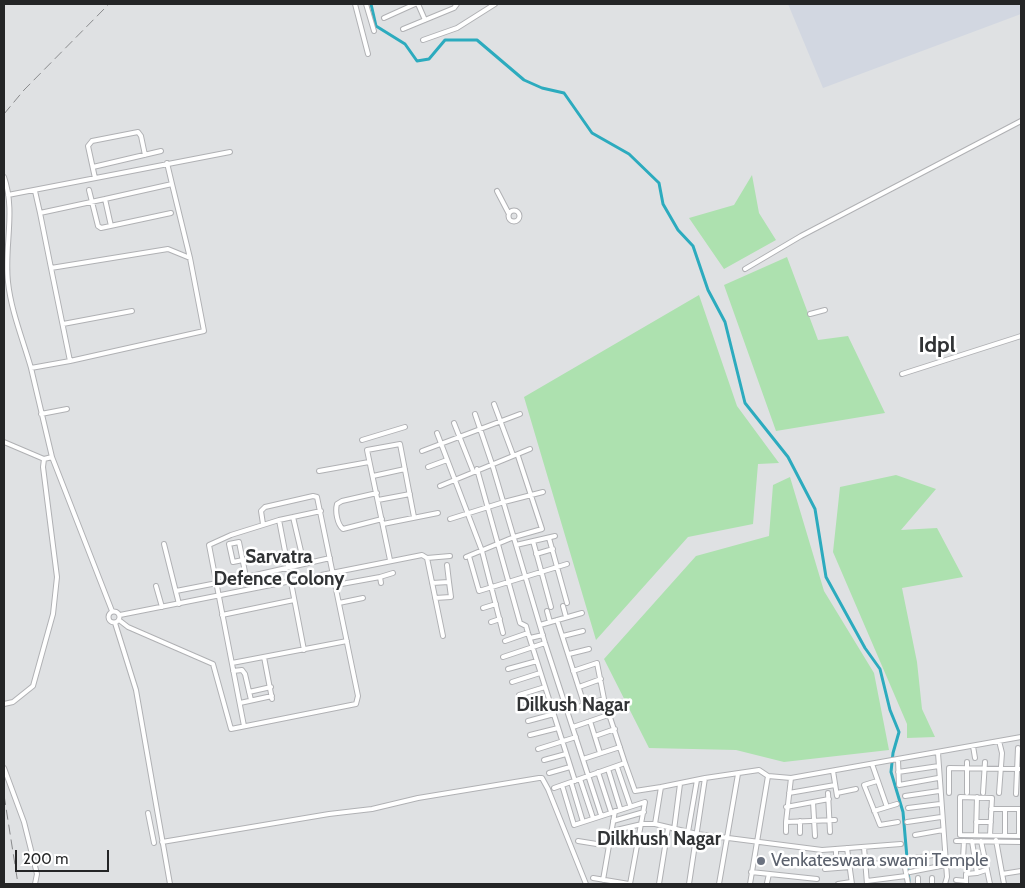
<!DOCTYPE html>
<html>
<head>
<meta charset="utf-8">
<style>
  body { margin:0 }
  #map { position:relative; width:1025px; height:888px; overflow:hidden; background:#dfe1e3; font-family:Cabin,sans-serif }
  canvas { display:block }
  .frame { position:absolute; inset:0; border:5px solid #242526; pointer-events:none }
  .scale { position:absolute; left:15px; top:850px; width:94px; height:22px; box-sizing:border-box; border:2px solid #242526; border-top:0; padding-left:6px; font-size:15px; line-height:18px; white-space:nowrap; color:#242526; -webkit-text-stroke:4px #fff; paint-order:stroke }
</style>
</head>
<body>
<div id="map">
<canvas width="1025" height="888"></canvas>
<div class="frame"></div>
<div class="scale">200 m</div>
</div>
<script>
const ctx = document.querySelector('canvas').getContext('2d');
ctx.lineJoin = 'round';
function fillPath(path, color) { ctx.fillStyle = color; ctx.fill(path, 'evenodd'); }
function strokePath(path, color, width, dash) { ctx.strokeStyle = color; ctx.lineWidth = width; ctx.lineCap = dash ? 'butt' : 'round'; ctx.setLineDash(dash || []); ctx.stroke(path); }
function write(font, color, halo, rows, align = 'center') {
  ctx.font = font + ' Cabin,sans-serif'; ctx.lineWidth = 5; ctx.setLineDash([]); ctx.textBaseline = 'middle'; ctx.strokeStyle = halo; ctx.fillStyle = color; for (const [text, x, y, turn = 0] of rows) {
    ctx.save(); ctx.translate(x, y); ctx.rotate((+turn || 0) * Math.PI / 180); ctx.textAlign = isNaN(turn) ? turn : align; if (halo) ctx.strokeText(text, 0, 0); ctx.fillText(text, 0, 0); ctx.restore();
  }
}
fillPath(new Path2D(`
  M788,4H1021V14L823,88Z`), '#d2d7e1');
fillPath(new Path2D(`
  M752,175L759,213L776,240L724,269L689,218L734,205Z
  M787,257L818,340L848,336L885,413L776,431L724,285Z
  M699,295L737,406L779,463L758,464L753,524L688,537L596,640L524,397Z
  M896,475L936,489L901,530L937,528L963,577L902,588L917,662L922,709L935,737L907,738V724L833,552L840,487Z
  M790,477L824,591L874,673L889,750L784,762L736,750L649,748L604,659L696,556L769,536L773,485Z`), '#ade1af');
strokePath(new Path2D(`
  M371,4L376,26L405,44L417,61L429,59L445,40H477L524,80L542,88L564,93L592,133L629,154L659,183L663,204L678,230L693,246L708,290L725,322L745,403L788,457L815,509L826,577L865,648L880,669L890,710L899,732L893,753L891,772L903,812L909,881`), '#2cabbe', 3);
const street = new Path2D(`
  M355,4L368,54
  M366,4L374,31
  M418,4L425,20
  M384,18L415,4
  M403,29L454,8L457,4
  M423,40L457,28L495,4
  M93,167L161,151
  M4,177C16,211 4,247 8,282C11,311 23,340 31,368L70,361
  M95,178L88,146L92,141L138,132L141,136L145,155
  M89,190L98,226L101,228L171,213
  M35,191L40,213L105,199L111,226
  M497,191L509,214
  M8,195L230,152
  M105,199L172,184L167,163
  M508.5 216a5.5 5.5 0 1 1 11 0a5.5 5.5 0 1 1-11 0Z
  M40,213L51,268L168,249L190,258L172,184
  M51,268L70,361L204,331L190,258
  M745,269L801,236L1021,121
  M810,314L825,310
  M63,324L132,311
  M902,374L1021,336
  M494,404L513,455
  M41,414L67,409
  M475,414L492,464L545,643L601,815
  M454,423L473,471
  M437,433L482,551L503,633
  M362,440L405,427
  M4,442L44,459
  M422,451L520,414
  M52,457L112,611
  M428,467L447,460
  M477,469L520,623L526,626L528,633L575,781
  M319,471L369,462
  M373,476L405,469
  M440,486L530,449
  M377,493L342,501L337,504C335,511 337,524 343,529L382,519
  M378,500L410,494
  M450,519L504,502L543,492
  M383,524L438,513
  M549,538L567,603
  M533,541L551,607
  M164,544L179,604
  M516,545L555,536
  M536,554L553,549
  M469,556L479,591L567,564
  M466,557L514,537L542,529L518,456
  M427,558L450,556
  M243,560L233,562L229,544L239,542L246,577
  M390,560L367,450L400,444L414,517
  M304,564L330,558
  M447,565L449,582
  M380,577L393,573
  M432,583L449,582L451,597L435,598
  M336,585L380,577L381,583
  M156,586L162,607
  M176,591L222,582L232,575L242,578L304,564L293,517
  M339,603L363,598
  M563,606L566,617
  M483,608L496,604
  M547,611L550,622
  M108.5 617a5.5 5.5 0 1 1 11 0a5.5 5.5 0 1 1-11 0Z
  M120,615L422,555L427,558L443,636
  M222,615L294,600
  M119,620L128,627L213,664L231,729L356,704L358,696L317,497L313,496L265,507L261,511L263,524
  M557,620L584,704
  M491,622L500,619
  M115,623L136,690L170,884
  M540,625L582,613
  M563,636L583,631
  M530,638L543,635
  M505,641L528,633
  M304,650L279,520L321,511
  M569,654L589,649
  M264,657L272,699
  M503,657L545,643
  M232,663L347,641
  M508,669L537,661
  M233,671L242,670L245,674L251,700
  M573,671L597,663L604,699
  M512,682L540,673
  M579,687L601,679
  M249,692L271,687
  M519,695L545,687
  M240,703L272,696
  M4,704L13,702L33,686L53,614L57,577L43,467L44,459L52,457L31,368
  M524,708L549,701
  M553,711L567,706
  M528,721L554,714
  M590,721L600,753
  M244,726L209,545L231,535L279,520
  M573,727L611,714
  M530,735L558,728
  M595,736L615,729
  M973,746L975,758
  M538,749L576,737
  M938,753L947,877L945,884
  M583,759L620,747
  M544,760L566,754
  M898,760L899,785L938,778
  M625,763L635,791L661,787
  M872,764L887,807L874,811
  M617,767L630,805
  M4,768L24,822L37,874L35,884
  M608,769L620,808
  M833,771L837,796
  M598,772L611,812
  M898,772L939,766
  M549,773L570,767
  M791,778L786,822L835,820
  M580,779L593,818
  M877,781L864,785L880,825L898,822
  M571,782L583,822
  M562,785L574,825L645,802L630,884
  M554,788L625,763L604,699L568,710
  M789,793L835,785
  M828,793L830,832
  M837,793L856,789
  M949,793V768L1021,769
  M967,793V762
  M983,793L985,762
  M999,793L1002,753L999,741
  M1016,794L1018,748
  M905,796L939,791
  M813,802L815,836
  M786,807L829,799
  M887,807L897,804
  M908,808L940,804
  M991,809H1021
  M1005,809V835
  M148,813L154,843
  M613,821L644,812
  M800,821V833
  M786,822V832
  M907,822L941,817
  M976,822H991
  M655,824L661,787L705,778
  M674,830L680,784
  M612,831L642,824H655L697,834L822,850L901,844
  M688,832L697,780
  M915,835L943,830
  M976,835L977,797
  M990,835L992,798L960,797V835L1021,836
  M1019,836V809
  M629,838L639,840
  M996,840L1004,884
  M578,841L609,846
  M956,841L1021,842
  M972,841L977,873L986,870
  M981,841L990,884
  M162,842L329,814L372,809L418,798L539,778H542L548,789L586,884
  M864,847L867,884
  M847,848L852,884
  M836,849V860
  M909,859L945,853
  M866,864L904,862L908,884
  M825,869L850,867
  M751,872L817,879
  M910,872L961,862L963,859L964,841
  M1002,874L1021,871
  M593,878L629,884
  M918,878V884
  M603,880L615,811
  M956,880L966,881
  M867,881L906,876
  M767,883L769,874
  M659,884L668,828
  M689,884L705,778L759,770L768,776
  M719,884L738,774
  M750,884L768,776L791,778L1021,737
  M838,884L851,882
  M932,884V878
  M966,884V874L977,873`);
strokePath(street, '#b0b1b4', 6);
strokePath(street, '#fff', 4);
strokePath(new Path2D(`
  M4,114L24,90L109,4
  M4,795L18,884`), '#898a8c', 1, [10, 5]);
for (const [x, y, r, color] of [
  [761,861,5,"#6b7280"]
]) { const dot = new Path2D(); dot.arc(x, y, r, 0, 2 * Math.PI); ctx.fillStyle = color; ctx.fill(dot); strokePath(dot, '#fff', 2); }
write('18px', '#5b616d', '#fff', [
  ["Venkateswara swami Temple",771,861]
], 'left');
write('bold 19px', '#313335', '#fff', [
  ["Sarvatra",279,557],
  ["Defence Colony",279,579],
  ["Dilkush Nagar",573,705],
  ["Dilkhush Nagar",659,839]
]);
write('bold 22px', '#313335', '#fff', [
  ["Idpl",937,346]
]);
</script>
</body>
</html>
